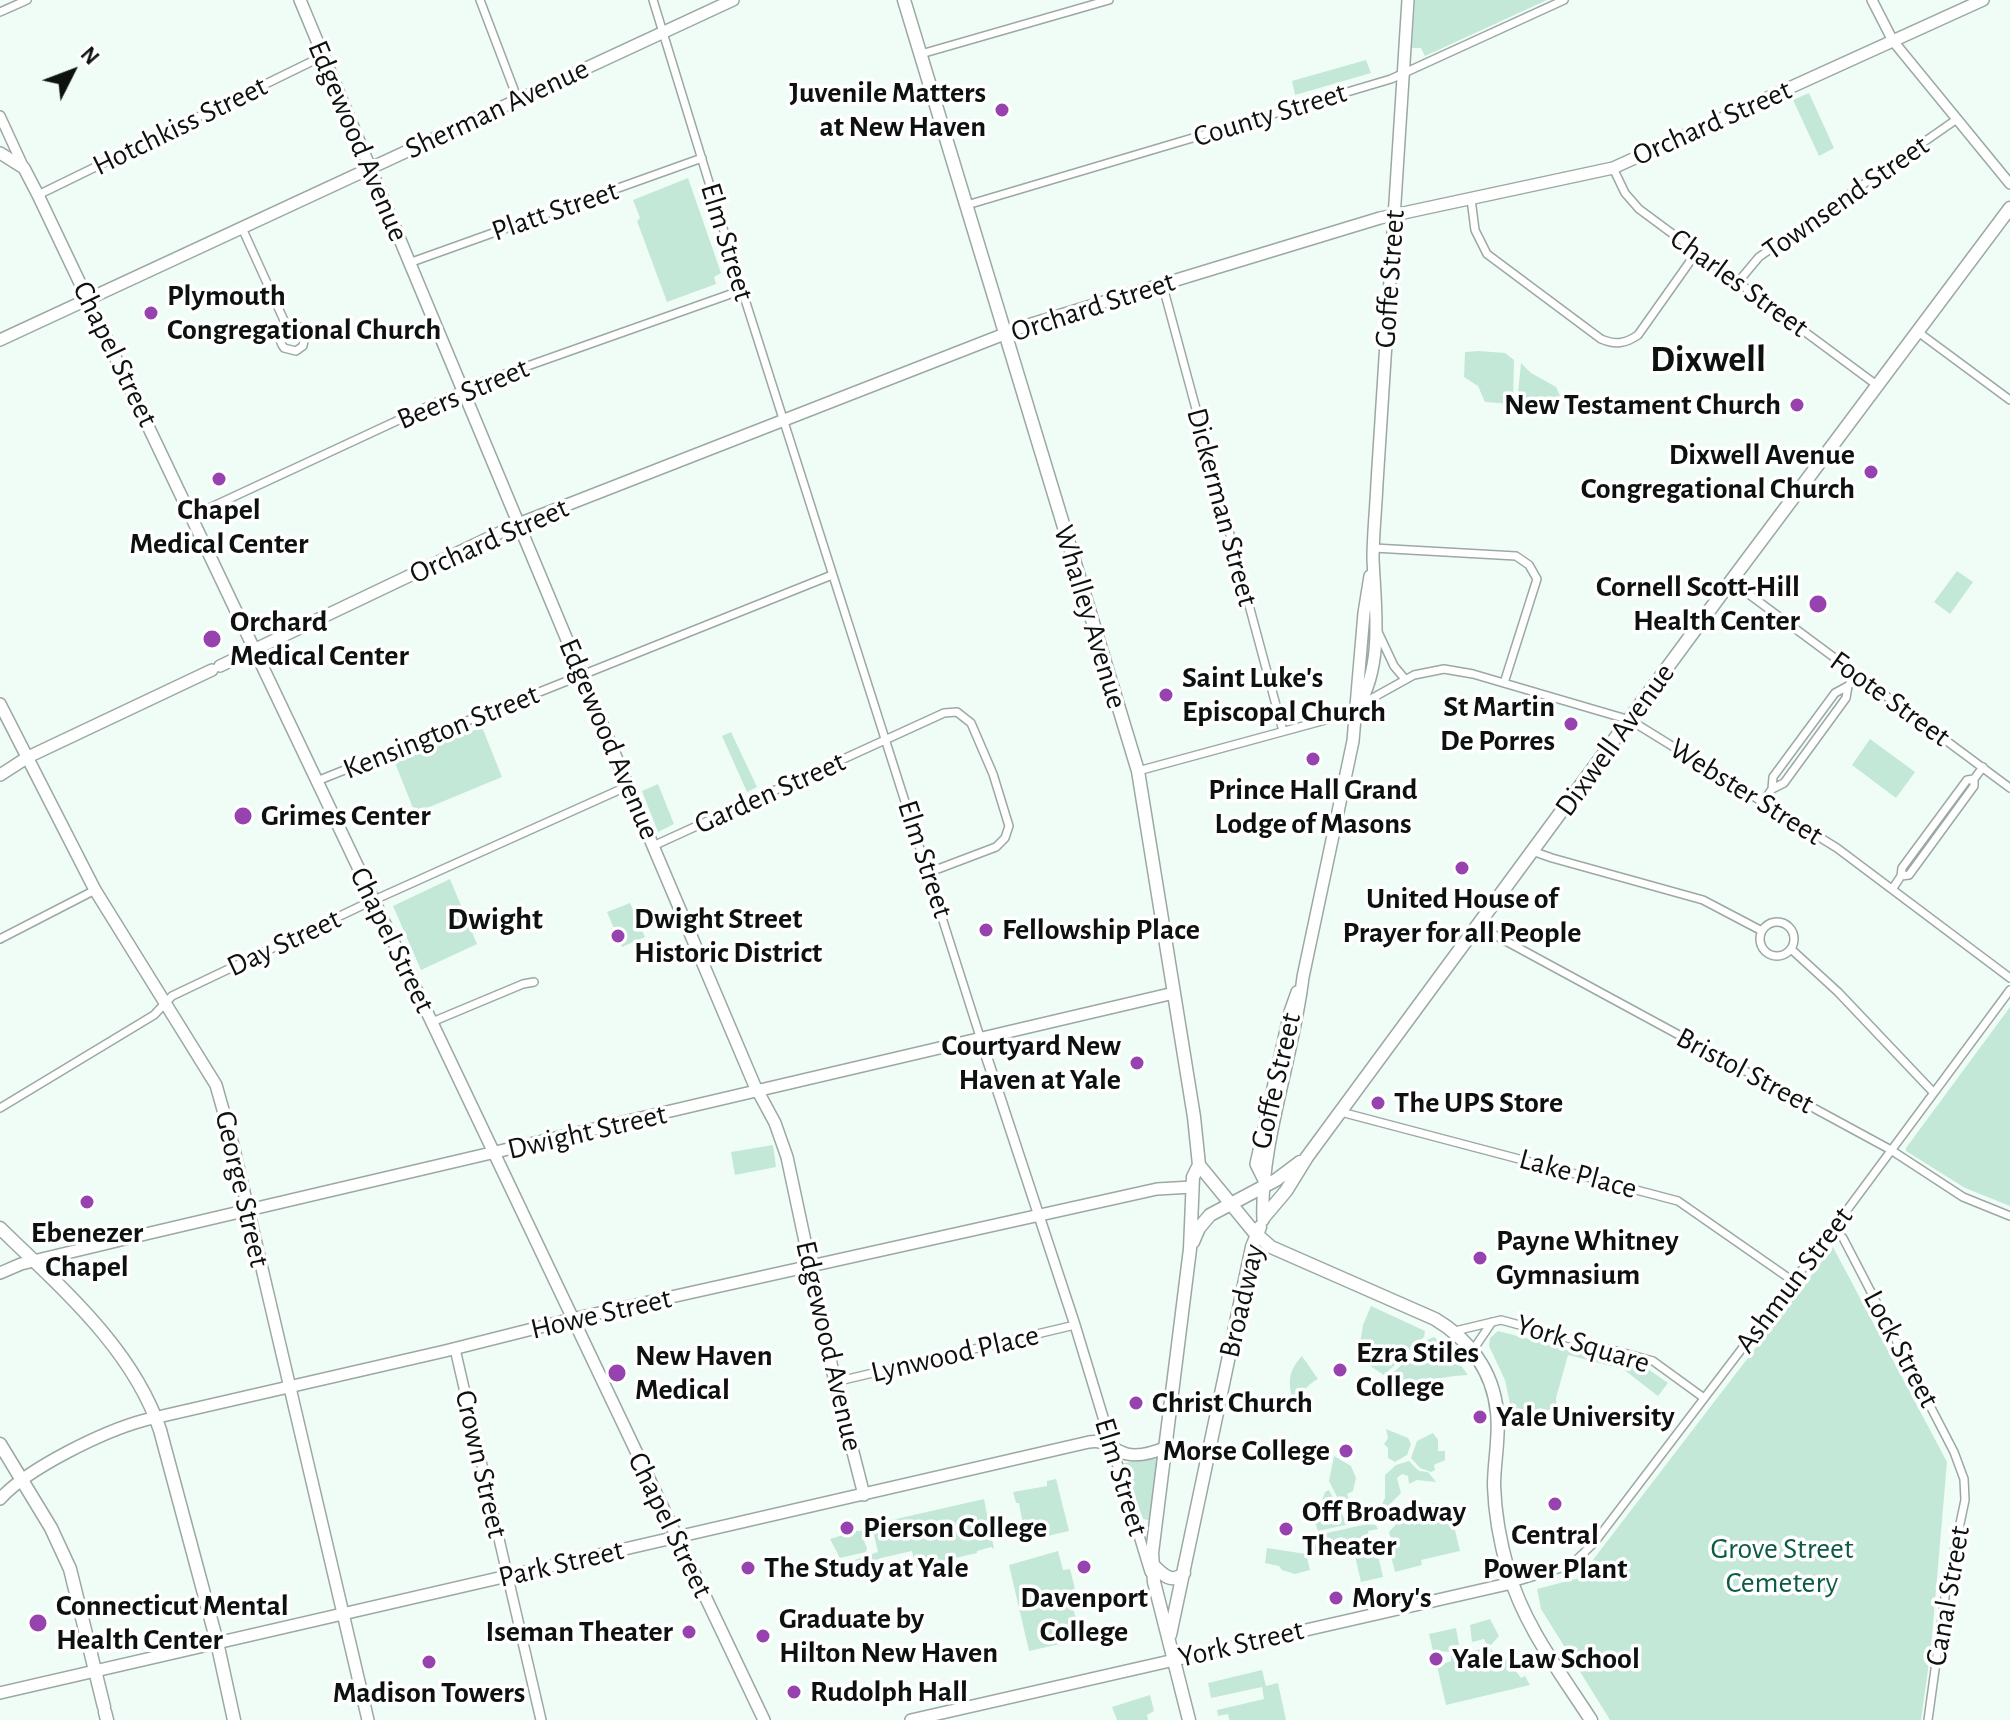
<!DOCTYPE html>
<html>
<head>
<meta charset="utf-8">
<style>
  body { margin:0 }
  #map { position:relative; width:2010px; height:1720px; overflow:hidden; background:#f0fdf7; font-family:"Alegreya Sans",sans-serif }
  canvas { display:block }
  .north { position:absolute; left:32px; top:32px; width:80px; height:80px; -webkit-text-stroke:6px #fff; paint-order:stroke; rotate:48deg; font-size:22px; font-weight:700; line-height:32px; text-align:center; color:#0d110f }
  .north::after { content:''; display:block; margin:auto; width:28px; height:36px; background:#0d110f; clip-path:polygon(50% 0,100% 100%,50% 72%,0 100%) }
</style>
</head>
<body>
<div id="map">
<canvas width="2010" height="1720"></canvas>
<div class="north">N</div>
</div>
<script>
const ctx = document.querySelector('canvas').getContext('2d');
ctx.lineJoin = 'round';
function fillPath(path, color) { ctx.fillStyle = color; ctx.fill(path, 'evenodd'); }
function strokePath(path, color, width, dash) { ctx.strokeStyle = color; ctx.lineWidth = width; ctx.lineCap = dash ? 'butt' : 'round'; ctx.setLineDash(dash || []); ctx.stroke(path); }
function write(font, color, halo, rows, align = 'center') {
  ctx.font = font + ' "Alegreya Sans",sans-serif'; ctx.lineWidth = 7; ctx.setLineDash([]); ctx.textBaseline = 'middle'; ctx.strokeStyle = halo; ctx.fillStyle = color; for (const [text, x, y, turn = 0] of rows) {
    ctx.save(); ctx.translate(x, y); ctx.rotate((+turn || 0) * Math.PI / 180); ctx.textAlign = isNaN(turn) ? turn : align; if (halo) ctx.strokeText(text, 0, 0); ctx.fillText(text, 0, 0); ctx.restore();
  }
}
fillPath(new Path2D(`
  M1415,0H1547L1425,56L1421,48H1412Z
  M1366,60L1371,73L1295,95L1292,81Z
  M1809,93L1834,148L1819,156L1793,100Z
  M688,178L721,273L714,277L716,284L667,302L637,221L640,218L633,200Z
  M1479,351L1505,353L1514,360L1513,404L1485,402L1478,386L1464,377L1465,352Z
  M1521,363L1531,373L1556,387L1560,396L1555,406L1517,403Z
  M1957,571L1973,582L1950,614L1934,602Z
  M482,727L502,777L415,813L395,763Z
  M731,732L757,787L747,792L722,736Z
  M1870,739L1915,772L1896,798L1852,765Z
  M658,784L674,824L658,832L642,791Z
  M450,879L477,944L421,970L393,906Z
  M630,903L645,937L622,947L607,912Z
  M2010,1007V1206L1965,1188L1906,1151V1148Z
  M773,1145L776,1167L735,1175L731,1152Z
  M1833,1247L1947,1462L1931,1648L1921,1720H1610L1541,1609L1537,1589L1579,1578Z
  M1371,1306L1425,1331L1424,1337L1384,1375L1370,1366L1359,1350L1363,1325Z
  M1498,1331L1648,1369L1668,1383L1658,1396L1623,1369L1568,1355L1556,1398L1557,1409L1512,1414L1505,1380L1489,1346L1490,1338Z
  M1434,1337L1447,1347L1468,1375C1443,1376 1415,1385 1389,1377L1427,1340Z
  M1302,1356L1318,1379C1304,1386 1303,1396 1293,1401C1288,1382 1288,1371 1302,1356Z
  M1386,1429L1408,1438L1411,1444L1407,1455L1395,1462L1388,1458V1448L1384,1444L1388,1438Z
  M1433,1433L1438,1440V1451H1445V1460L1434,1465L1435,1470L1431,1472L1420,1468L1411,1458L1417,1441Z
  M1334,1456L1351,1466L1356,1478L1353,1491L1347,1494L1351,1505H1357L1364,1511L1368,1509L1358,1516H1347L1329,1481Z
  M1159,1458L1149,1520L1143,1519L1123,1463Z
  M1409,1461L1419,1471L1428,1472L1436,1482L1417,1480L1409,1484L1408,1476L1402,1474L1397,1478L1401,1493L1378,1516L1381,1520L1376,1516L1385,1498V1475L1396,1465Z
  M1056,1479L1069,1531L1026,1541L1019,1503H1016L1013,1492L1047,1486V1481Z
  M1329,1490L1344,1518L1354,1523L1318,1531L1315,1522L1325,1492Z
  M984,1499L994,1549L991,1547L977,1551V1553L916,1567L912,1551L881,1558L846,1572L849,1562L878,1552L873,1531L867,1532L865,1526Z
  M1436,1503L1461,1509L1463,1517L1453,1522L1460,1551L1421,1560L1422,1565L1395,1572L1390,1552L1394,1549L1389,1532L1411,1508Z
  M1367,1524L1376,1525L1378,1529L1368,1531L1369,1537L1322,1543L1316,1552L1314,1551L1318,1535Z
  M856,1531H864L865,1535L862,1536L867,1548L866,1552L840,1558L830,1539Z
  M1267,1548L1306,1554L1310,1570L1295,1574L1282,1570L1279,1566L1265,1563Z
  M1058,1551L1063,1570L1070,1569L1075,1589L1068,1591L1082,1639L1029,1651L1009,1565Z
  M1372,1551L1378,1555L1383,1577L1361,1582L1355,1556Z
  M1490,1619L1499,1636L1490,1646H1487L1484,1639L1472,1642L1470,1625Z
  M1456,1628L1459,1645L1451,1646L1450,1652L1433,1651L1429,1634Z
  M1490,1647L1497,1657L1502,1653L1521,1678L1525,1676L1530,1685L1446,1705L1437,1666L1451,1661V1656Z
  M1262,1670L1266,1686L1278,1683L1286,1720H1229L1228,1714L1218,1716L1217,1710L1264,1699L1262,1687L1211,1698L1208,1683Z
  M1150,1695L1154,1711L1147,1715L1148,1720H1117L1112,1707Z`), '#c3e8d7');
const minor = new Path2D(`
  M480,0L518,100
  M653,0L742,290L981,1040
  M0,12L27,0
  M921,54L1109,0
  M1613,168L1625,193L1639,209L1878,386
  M38,195L323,56
  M1471,199L1475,230L1487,254L1601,339C1615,345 1625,344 1638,335L1696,253
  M967,205L1391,79L1564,0
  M242,228L287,327H300L305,334L303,346L296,351L284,348C278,340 279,332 287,327
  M409,263L702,158
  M1738,282L1759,257L1957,119
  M1162,283L1283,731
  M1918,332L2010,400
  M192,516L474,385L742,290
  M1374,548L1516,556L1529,565L1537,579L1504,683
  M1731,581L2010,788
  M1378,632L1394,666L1404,678
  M1138,771L1340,716L1414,675L1444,669L1473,674L1630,720L1837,848L2010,978
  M317,781L832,575
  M1772,789L1784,783L1846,698L1848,686
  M1763,802L1772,789L1773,777L1835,693L1848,686L1856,675
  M653,846L944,713L957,712L971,723L993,774L1009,826L1005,838L996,847L930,872
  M1532,851L1552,858L1703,900L1762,931
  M1901,876L1909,875L1974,786V779
  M1893,888L1901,876L1902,868L1967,780L1974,779L1983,767
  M1760 939a17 17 0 1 1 34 0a17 17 0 1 1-34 0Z
  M1478,926L1891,1150L1963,1197L2010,1216
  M0,939L95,890
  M1791,949L1838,992L1933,1092
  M432,1022L523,984L534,982
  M0,1108L154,1015L172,996L363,905L628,786
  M1341,1112L1678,1201L1793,1281
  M1833,1229L1843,1238L1954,1452L1964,1479L1965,1500L1946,1590L1928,1720
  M1455,1331L1501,1320L1653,1361L1704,1398
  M1473,1350L1492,1322
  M835,1382L1075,1325
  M1512,1583L1571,1565L1594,1543L1833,1229L2010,990`);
const tertiary = new Path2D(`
  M1872,0L1893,41L2010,184
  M0,116L24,168
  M981,1040L1075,1325L1150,1572
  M455,1349L541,1720`);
const secondary = new Path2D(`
  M300,0L653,846L754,1084L775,1123L787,1157L835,1382L864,1495
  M0,153L24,168L38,195L764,1720
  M0,340L733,0
  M220,666L518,524L1025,326L1380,218L1613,168L1983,0
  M0,704L95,890L216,1085L233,1145L368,1720
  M1358,707C1384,663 1375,608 1373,559C1373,534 1376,508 1377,483L1408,0
  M0,775L28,757L212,670
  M1266,1184L1256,1164L1290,1012L1297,992
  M1263,1220C1260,1143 1294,1056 1303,977L1353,741L1364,613L1370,576
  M0,1273L21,1264L150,1233L1174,993
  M0,1499C28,1468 104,1431 145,1420L445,1351L572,1319L1157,1189L1192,1187
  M0,1693L1089,1442C1106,1439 1111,1450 1127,1454C1140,1457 1155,1452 1167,1447
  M911,1720L1512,1583`);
const primary = new Path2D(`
  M904,0L1138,771L1194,1117L1199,1165L1193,1177L1190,1249L1152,1553L1154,1582L1189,1720
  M1199,1165L1254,1232L1271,1247L1435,1319C1469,1339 1493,1371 1497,1412C1500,1436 1494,1461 1494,1486C1495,1515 1500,1542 1508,1570C1524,1626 1560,1672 1591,1720
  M1264,1217L1286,1191L1307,1157L1731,581L2010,208
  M1193,1242L1199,1228L1210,1215L1276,1180L1300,1162
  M1153,1565C1162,1574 1172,1585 1184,1573
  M1170,1635L1252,1247L1260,1227`);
const trunk = new Path2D(`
  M0,1228C60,1287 132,1347 160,1430L217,1642L234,1720
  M0,1444L51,1528L70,1569L104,1707
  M105,1712L107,1720`);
strokePath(minor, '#9ca8a3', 10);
strokePath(tertiary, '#9ca8a3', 12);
strokePath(secondary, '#9ca8a3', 14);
strokePath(primary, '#9ca8a3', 15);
strokePath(trunk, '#9ca8a3', 15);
strokePath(minor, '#fff', 7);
strokePath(tertiary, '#fff', 9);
strokePath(secondary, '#fff', 11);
strokePath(primary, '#fff', 12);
strokePath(trunk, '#fff', 12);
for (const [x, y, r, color] of [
  [1002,110,8,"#9642af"],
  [151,313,8,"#9642af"],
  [1797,405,8,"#9642af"],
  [1871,472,8,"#9642af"],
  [219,479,8,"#9642af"],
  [1818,604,10,"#9642af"],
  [212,639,10,"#9642af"],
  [1166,695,8,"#9642af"],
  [1571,724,8,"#9642af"],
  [1313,759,8,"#9642af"],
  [243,816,10,"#9642af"],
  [1462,868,8,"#9642af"],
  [986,930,8,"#9642af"],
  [618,936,8,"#9642af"],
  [1137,1063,8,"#9642af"],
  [1378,1103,8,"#9642af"],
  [87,1202,8,"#9642af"],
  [1480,1258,8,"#9642af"],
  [1340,1370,8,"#9642af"],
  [617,1373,10,"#9642af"],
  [1136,1403,8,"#9642af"],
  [1480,1417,8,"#9642af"],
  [1346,1451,8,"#9642af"],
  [1555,1504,8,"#9642af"],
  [847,1528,8,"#9642af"],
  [1286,1529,8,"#9642af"],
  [1084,1567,8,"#9642af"],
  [748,1568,8,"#9642af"],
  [1336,1598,8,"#9642af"],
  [38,1623,10,"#9642af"],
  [689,1632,8,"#9642af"],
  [763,1636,8,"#9642af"],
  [1436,1659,8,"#9642af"],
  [429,1662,8,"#9642af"],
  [794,1692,8,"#9642af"]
]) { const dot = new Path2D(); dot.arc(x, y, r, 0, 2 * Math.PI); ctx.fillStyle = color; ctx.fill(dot); strokePath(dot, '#fff', 3); }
write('bold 30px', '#0d110f', '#fff', [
  ["Juvenile Matters",986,93,"right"],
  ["at New Haven",986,127,"right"],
  ["Plymouth",167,296],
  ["Congregational Church",167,330],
  ["New Testament Church",1781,405,"right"],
  ["Dixwell Avenue",1855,455,"right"],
  ["Congregational Church",1855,489,"right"],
  ["Chapel",219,510,"center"],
  ["Medical Center",219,544,"center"],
  ["Cornell Scott-Hill",1800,587,"right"],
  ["Health Center",1800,621,"right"],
  ["Orchard",230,622],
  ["Medical Center",230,656],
  ["Saint Luke's",1182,678],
  ["Episcopal Church",1182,712],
  ["St Martin",1555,707,"right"],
  ["De Porres",1555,741,"right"],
  ["Prince Hall Grand",1313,790,"center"],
  ["Lodge of Masons",1313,824,"center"],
  ["Grimes Center",261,816],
  ["United House of",1462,899,"center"],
  ["Prayer for all People",1462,933,"center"],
  ["Dwight Street",634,919],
  ["Historic District",634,953],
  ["Fellowship Place",1002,930],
  ["Courtyard New",1121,1046,"right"],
  ["Haven at Yale",1121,1080,"right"],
  ["The UPS Store",1394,1103],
  ["Ebenezer",87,1233,"center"],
  ["Chapel",87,1267,"center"],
  ["Payne Whitney",1496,1241],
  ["Gymnasium",1496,1275],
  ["Ezra Stiles",1356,1353],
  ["College",1356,1387],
  ["New Haven",635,1356],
  ["Medical",635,1390],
  ["Christ Church",1152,1403],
  ["Yale University",1496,1417],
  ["Morse College",1330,1451,"right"],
  ["Off Broadway",1302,1512],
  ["Theater",1302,1546],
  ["Pierson College",863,1528],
  ["Central",1555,1535,"center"],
  ["Power Plant",1555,1569,"center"],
  ["The Study at Yale",764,1568],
  ["Davenport",1084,1598,"center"],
  ["College",1084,1632,"center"],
  ["Mory's",1352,1598],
  ["Connecticut Mental",56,1606],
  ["Health Center",56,1640],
  ["Graduate by",779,1619],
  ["Hilton New Haven",779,1653],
  ["Iseman Theater",673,1632,"right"],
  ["Yale Law School",1452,1659],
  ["Rudolph Hall",810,1692],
  ["Madison Towers",429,1693,"center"]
], 'left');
write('30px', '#0d110f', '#fff', [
  ["Sherman Avenue",497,109,-25],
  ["County Street",1270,115,-17],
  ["Orchard Street",1712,123,-24],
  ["Hotchkiss Street",180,126,-26],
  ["Edgewood Avenue",358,141,67],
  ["Townsend Street",1846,198,-35],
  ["Platt Street",555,211,-19],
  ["Elm Street",727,242,73],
  ["Goffe Street",1390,279,-86],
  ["Charles Street",1739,283,36],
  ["Orchard Street",1093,307,-18],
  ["Chapel Street",115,354,64],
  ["Beers Street",463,394,-23],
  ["Dickerman Street",1222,507,75],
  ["Orchard Street",489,541,-24],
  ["Whalley Avenue",1090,617,73],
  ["Foote Street",1890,699,36],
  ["Kensington Street",441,732,-22],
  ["Edgewood Avenue",609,739,67],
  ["Dixwell Avenue",1615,740,-54],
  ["Webster Street",1746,792,32],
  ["Garden Street",770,793,-24],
  ["Elm Street",925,859,72],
  ["Chapel Street",392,940,64],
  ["Day Street",284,943,-25],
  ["Bristol Street",1745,1071,28],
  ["Goffe Street",1276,1081,-77],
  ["Dwight Street",587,1132,-13],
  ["Lake Place",1578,1174,15],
  ["George Street",242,1189,77],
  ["Ashmun Street",1794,1280,-53],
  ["Broadway",1242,1301,-77],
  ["Howe Street",601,1314,-13],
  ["York Square",1583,1344,17],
  ["Edgewood Avenue",829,1346,77],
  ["Lock Street",1901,1349,62],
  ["Lynwood Place",955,1354,-13],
  ["Crown Street",481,1464,77],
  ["Elm Street",1121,1477,73],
  ["Chapel Street",670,1525,64],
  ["Park Street",561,1564,-13],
  ["Canal Street",1948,1596,-80],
  ["York Street",1241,1644,-13]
]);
write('30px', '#0d5b44', '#fff', [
  ["Grove Street",1782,1549],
  ["Cemetery",1782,1583]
]);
write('bold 32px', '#0d110f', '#fff', [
  ["Dwight",495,919]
]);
write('bold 38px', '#0d110f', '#fff', [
  ["Dixwell",1708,360]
]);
</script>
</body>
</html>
